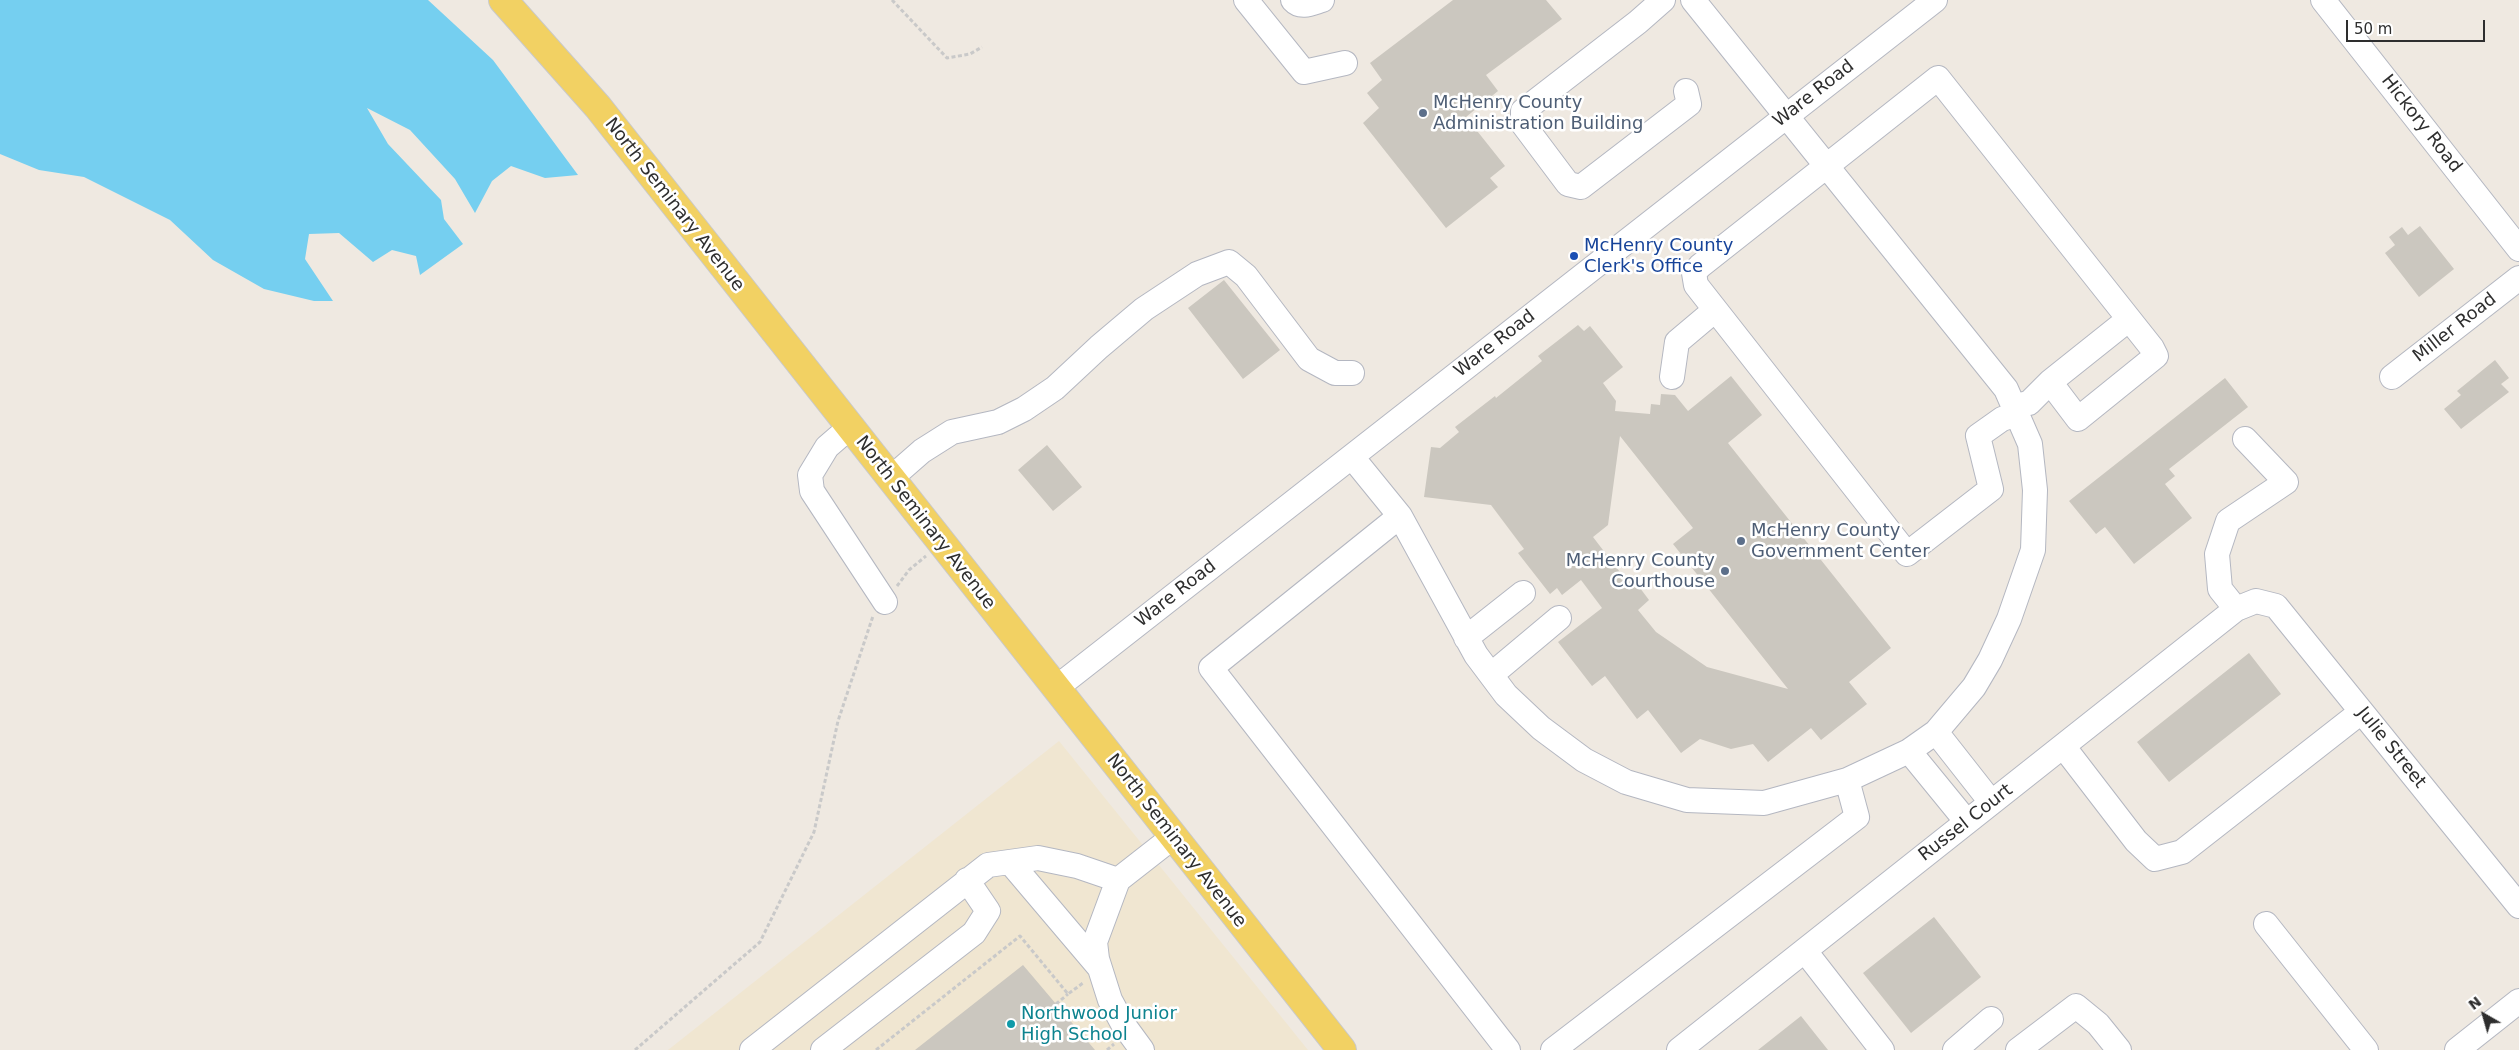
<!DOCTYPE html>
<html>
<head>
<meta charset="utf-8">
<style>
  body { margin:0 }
  #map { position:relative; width:2519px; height:1050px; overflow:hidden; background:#efe9e1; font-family:"DejaVu Sans",sans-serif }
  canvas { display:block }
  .north { position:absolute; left:2459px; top:990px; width:50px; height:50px; -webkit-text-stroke:4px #fff; paint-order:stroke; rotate:322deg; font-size:14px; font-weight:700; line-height:20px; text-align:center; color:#2e2e2e }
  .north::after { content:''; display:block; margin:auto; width:18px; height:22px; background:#2e2e2e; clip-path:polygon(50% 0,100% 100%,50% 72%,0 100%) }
  .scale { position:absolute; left:2346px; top:20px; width:139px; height:22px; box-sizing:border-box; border:2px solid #2e2e2e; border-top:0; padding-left:6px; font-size:15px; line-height:18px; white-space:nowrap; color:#2e2e2e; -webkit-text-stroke:4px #fff; paint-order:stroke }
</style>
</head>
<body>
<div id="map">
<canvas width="2519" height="1050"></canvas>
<div class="north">N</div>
<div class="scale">50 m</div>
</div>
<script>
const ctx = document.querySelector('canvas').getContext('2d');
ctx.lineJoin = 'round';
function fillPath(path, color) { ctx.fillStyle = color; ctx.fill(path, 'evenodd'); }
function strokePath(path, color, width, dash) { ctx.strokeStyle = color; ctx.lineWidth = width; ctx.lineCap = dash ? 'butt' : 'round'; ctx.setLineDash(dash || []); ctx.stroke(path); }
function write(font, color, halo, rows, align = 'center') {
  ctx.font = font + ' "DejaVu Sans",sans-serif'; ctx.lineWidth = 5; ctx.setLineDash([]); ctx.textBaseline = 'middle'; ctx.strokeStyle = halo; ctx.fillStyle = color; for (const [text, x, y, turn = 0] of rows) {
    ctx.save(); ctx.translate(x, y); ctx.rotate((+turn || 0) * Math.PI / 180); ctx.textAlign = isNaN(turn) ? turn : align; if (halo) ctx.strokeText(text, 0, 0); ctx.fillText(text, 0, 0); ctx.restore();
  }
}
fillPath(new Path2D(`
  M1059,741L1308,1050H668Z`), '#f0e6d1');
fillPath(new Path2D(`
  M0,0H428L493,60L578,175L545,178L511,166L492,181L475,213L455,179L410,130L367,108L388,144L441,200L444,219L463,244L420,275L416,256L392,250L373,262L339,233L309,234L305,259L333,301H314L264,289L213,260L170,220L84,177L39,170L0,154Z`), '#75cff0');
fillPath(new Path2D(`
  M1453,0H1546L1562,19L1486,75L1498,91L1466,117L1505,166L1490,178L1498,187L1446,228L1363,123L1379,108L1367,93L1382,80L1370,63Z
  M2420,226L2454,269L2419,297L2385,253L2395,245L2389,237L2402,227L2408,235Z
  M1224,280L1280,350L1243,379L1188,308Z
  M1578,325L1584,331L1590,326L1623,367L1603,383L1616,401L1615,411L1650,414L1651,404L1660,405L1661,394L1675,395L1688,411L1731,376L1762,415L1728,443L1891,648L1849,682L1867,704L1821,740L1811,728L1768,762L1753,744L1731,749L1700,739L1681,753L1648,710L1637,719L1605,676L1592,686L1558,642L1602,608L1581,580L1562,595L1557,588L1550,594L1518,553L1524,549L1491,505L1424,497L1431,447L1440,448L1459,432L1455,427L1495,396L1496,398L1542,361L1538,356ZM1620,436L1693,528L1673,544L1788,689L1707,667L1656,632L1638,610L1649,600L1631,576L1626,580L1593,537L1608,525Z
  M2495,360L2509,378L2501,384L2509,392L2461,429L2444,409L2461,395L2457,391Z
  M2225,378L2248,407L2169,469L2175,476L2165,484L2192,518L2134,564L2105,527L2096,534L2069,501Z
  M1047,445L1082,487L1053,511L1018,470Z
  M2249,653L2281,694L2169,782L2137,742Z
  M1934,917L1981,977L1911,1033L1863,973Z
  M1023,965L1095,1050H915Z
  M1801,1016L1828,1050H1758Z`), '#cbc7bf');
const minor = new Path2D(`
  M1246,0L1304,72L1345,63
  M1293,0C1301,9 1312,3 1322,0
  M1663,0L1638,22L1523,111V124L1568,184L1581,187L1689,104L1686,91
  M2323,0L2519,249
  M1672,377L1677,342L1715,310
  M2392,377L2519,278
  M2050,382L2129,319
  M2014,406L2029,403L2050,382L2078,419L2156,356L2152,348L1938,78L1700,266L1694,273L1696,285L1907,554L1991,489L1978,436L2002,419L2017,414
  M849,428L827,447L810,475L812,491L885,602
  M1352,457L1400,516L1476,655L1506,695L1541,728L1584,760L1626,782L1687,800L1764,803L1847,780L1909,751L1936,732L1974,687L1990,660L2009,619L2033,550L2035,490L2030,444L2006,389L1693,0
  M890,479L922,451L952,432L998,422L1024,409L1055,388L1099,347L1144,309L1197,274L1229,262L1246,276L1309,359L1335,373H1352
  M1400,516L1211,668L1508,1050
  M2236,609L2220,589L2217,554L2228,521L2286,482L2245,439
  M1466,638L1523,593
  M1491,675L1559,618
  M1056,688L1935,0
  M1936,732L1991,802
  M2063,746L2136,841L2155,859L2182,852L2361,712
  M1909,751L1967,822
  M1010,862L1099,967
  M2266,924L2366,1050
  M1805,951L1882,1050
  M752,1050L988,865L1038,858L1077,866L1118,880
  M823,1050L974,933L988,911L967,880
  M1142,1050L1123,1024L1110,1000L1097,959L1095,942L1118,880L1173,837
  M1553,1050L1857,817L1847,780
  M1679,1050L2236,609L2256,601L2276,606L2519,906
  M1955,1050L1991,1019
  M2018,1050L2076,1006L2098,1024L2119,1050
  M2457,1050L2519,1001`);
const major = new Path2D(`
  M503,0L598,107L1342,1050`);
strokePath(minor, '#b4b7c1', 26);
strokePath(major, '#c9c9c9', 30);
strokePath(new Path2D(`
  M892,0L947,58L970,54L982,47
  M897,586L909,570L926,556
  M1056,1004L1068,994
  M635,1050L760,942L814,832L838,721L873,616
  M876,1050L1020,936L1068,994L1083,983
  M1107,1050L1114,1044`), '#c9c9c9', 3, [4, 2.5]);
strokePath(minor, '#fff', 24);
strokePath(major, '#f2d163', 28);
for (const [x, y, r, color] of [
  [1423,113,5,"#5c6f8a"],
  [1574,256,5,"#1a4fb4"],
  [1741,541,5,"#5c6f8a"],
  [1725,571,5,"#5c6f8a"],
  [1011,1024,5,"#0f9aa8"]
]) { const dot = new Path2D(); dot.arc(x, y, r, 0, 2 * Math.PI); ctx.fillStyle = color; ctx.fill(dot); strokePath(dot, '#fff', 2); }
write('18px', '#2e2e2e', '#fff', [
  ["Ware Road",1814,94,-38],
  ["Hickory Road",2421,124,52],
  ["North Seminary Avenue",674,205,52],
  ["Miller Road",2455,328,-38],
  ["Ware Road",1495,344,-38],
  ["North Seminary Avenue",925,523,52],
  ["Ware Road",1176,594,-38],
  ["Julie Street",2391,748,51],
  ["Russel Court",1966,823,-38],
  ["North Seminary Avenue",1176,841,52]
]);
write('18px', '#4e5e75', '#fff', [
  ["McHenry County",1433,103],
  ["Administration Building",1433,124],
  ["McHenry County",1751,531],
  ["Government Center",1751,552],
  ["McHenry County",1715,561,"right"],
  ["Courthouse",1715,582,"right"]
], 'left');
write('18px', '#164399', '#fff', [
  ["McHenry County",1584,246],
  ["Clerk's Office",1584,267]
], 'left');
write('18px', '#0d838f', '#fff', [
  ["Northwood Junior",1021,1014],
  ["High School",1021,1035]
], 'left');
</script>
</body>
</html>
